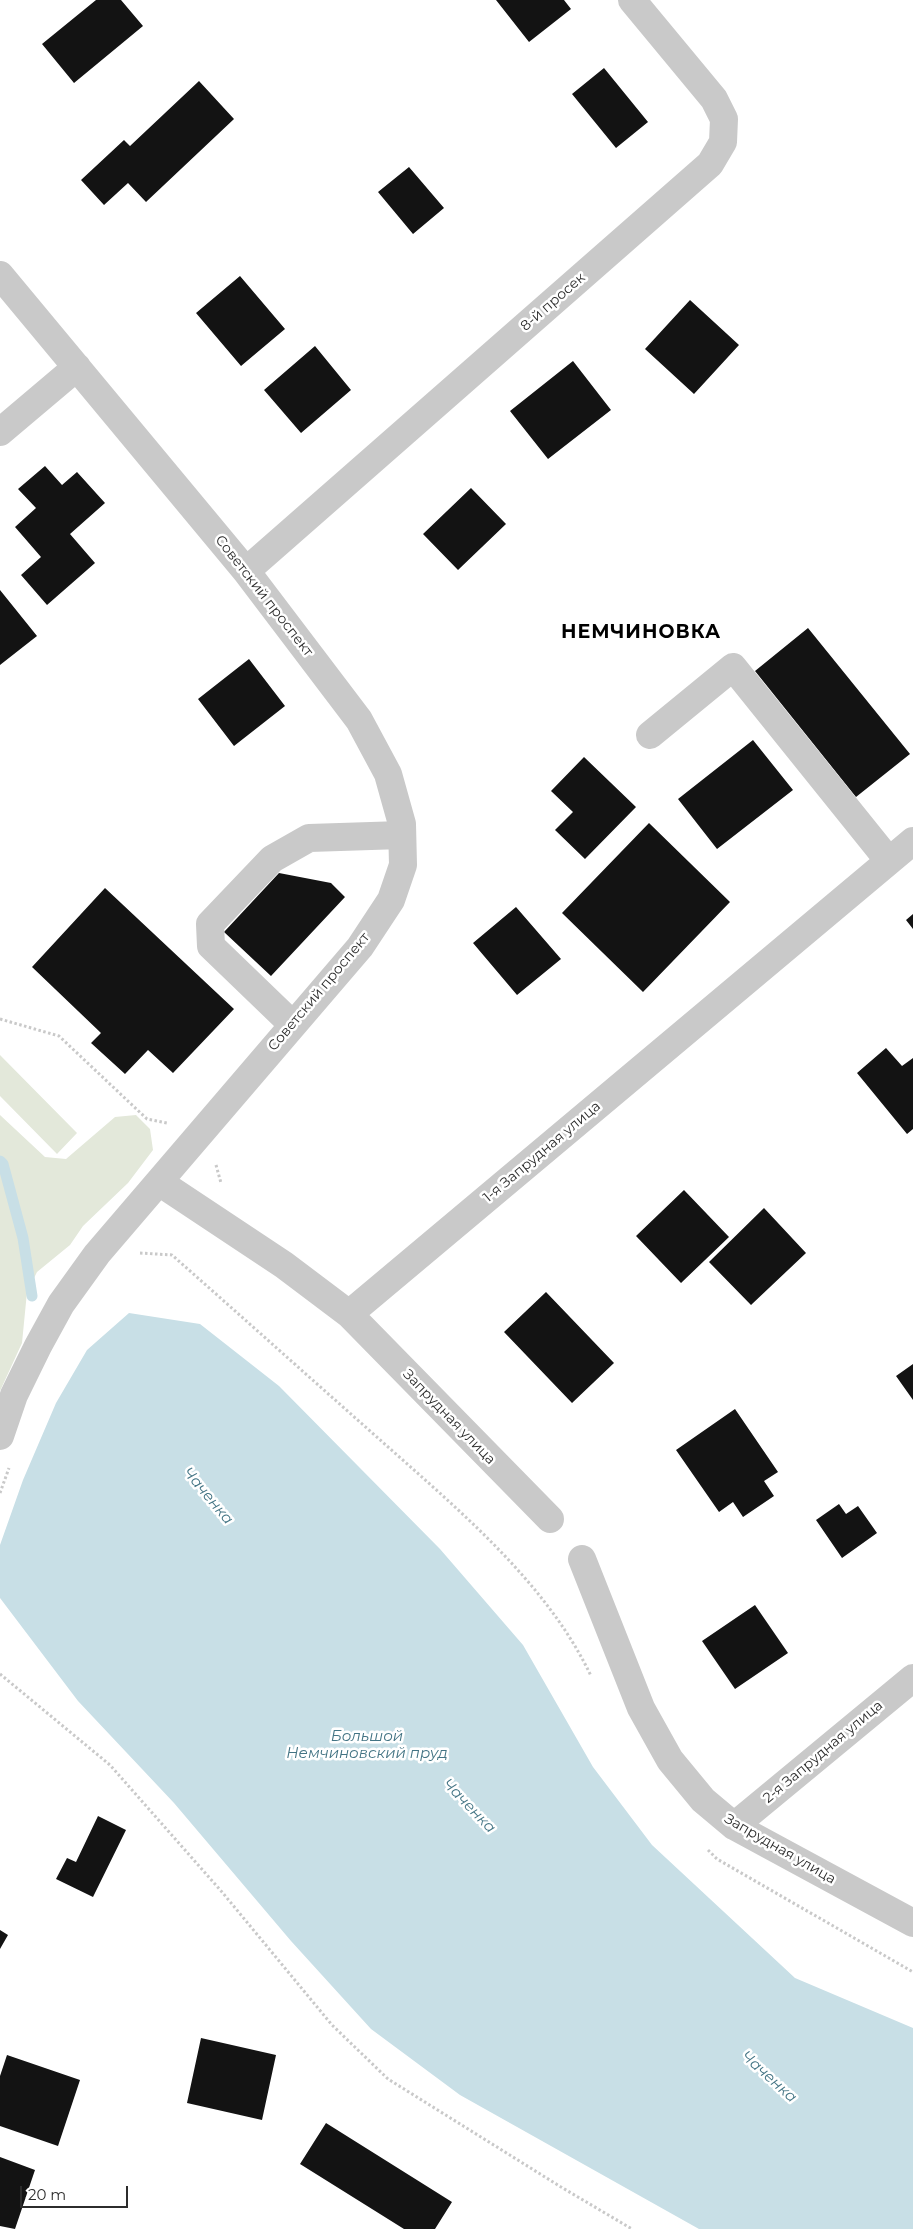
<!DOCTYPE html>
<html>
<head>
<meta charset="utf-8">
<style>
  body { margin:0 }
  #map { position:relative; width:913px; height:2229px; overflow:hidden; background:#fff; font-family:Montserrat,sans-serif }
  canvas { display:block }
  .scale { position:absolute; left:20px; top:2186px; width:108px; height:22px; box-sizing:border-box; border:2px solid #2c2c2c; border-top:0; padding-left:6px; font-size:15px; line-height:18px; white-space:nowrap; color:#2c2c2c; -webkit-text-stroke:4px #fff; paint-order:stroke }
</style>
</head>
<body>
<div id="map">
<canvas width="913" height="2229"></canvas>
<div class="scale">20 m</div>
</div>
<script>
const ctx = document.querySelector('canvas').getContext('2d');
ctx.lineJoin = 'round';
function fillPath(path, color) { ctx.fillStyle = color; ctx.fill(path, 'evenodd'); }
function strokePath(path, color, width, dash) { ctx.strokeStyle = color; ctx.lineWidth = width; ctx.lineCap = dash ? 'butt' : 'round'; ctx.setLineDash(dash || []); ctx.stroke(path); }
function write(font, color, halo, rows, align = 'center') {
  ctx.font = font + ' Montserrat,sans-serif'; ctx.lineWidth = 5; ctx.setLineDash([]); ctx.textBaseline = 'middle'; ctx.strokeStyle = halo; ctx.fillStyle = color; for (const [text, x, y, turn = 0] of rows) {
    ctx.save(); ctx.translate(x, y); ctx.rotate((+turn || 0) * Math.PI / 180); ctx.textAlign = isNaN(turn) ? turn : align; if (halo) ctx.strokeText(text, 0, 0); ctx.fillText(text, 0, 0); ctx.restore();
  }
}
fillPath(new Path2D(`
  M0,1055L77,1133L57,1154L0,1096Z
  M0,1115L45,1157L66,1159L115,1117L136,1115L150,1129L153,1150L128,1183L83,1226L70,1245L37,1272L27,1292L22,1343L0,1391Z`), '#e3e8da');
fillPath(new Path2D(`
  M129,1313L200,1324L279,1386L440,1549L523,1645L593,1767L652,1845L795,1978L913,2028V2229H699L460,2095L371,2029L291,1941L174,1803L78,1701L0,1598V1545L23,1480L56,1403L87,1350Z`), '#c8dfe6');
strokePath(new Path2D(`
  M0,1161L3,1164L23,1238L32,1296`), '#c8dfe6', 11);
fillPath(new Path2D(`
  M96,0H121L143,26L74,83L42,44Z
  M496,0H564L571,9L529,42Z
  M604,68L648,122L616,148L572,94Z
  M199,81L234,119L146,202L128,183L104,205L81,180L124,140L130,146Z
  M409,167L444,208L413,234L378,192Z
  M240,276L285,329L241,366L196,313Z
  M690,300L739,345L694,394L645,349Z
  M315,346L351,390L301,433L264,390Z
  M573,361L611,410L548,459L510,411Z
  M45,466L62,485L77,472L105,503L70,534L95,563L47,605L21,575L41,557L15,527L36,508L18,489Z
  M471,488L506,524L458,570L423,534Z
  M0,590L37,636L0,665Z
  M808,628L910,754L856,797L755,671Z
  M249,659L285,706L234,746L198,699Z
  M753,740L793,790L717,849L678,799Z
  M584,757L636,807L585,859L555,830L573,812L551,791Z
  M649,823L730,902L643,992L562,913Z
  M279,873L331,883L345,897L271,976L224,932Z
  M105,888L234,1009L173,1073L148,1050L125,1074L91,1043L101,1033L32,967Z
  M516,907L561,959L517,995L473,943Z
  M913,914V929L906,920Z
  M886,1048L902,1066L913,1058V1129L907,1134L857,1073Z
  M684,1190L729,1237L681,1283L636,1236Z
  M764,1208L806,1253L751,1305L709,1262Z
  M546,1292L614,1363L572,1403L504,1332Z
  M913,1364V1400L896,1376Z
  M735,1409L778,1472L764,1481L774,1496L743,1517L733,1502L719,1512L676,1450Z
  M839,1504L846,1514L858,1506L877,1533L842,1558L816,1520Z
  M755,1605L788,1653L735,1689L702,1641Z
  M98,1816L126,1830L93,1897L56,1879L67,1858L76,1862Z
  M0,1930L8,1935L0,1949Z
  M201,2038L276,2055L262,2120L187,2103Z
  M7,2055L80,2080L58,2146L0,2126V2076Z
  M326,2123L452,2202L435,2229H404L300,2164Z
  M0,2157L35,2170L15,2229L0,2226Z`), '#131313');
strokePath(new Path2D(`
  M0,1019L59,1036L147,1119L167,1123
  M216,1165L221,1183
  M140,1253L172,1255C241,1316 309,1377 378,1438C455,1507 546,1581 591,1676
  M0,1493L9,1468
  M0,1674L110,1765L222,1892L332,2025L388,2079L561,2187L632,2229
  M708,1850L717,1859L913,1972`), '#c9c9c9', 3, [2.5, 2.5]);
strokePath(new Path2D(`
  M0,275L246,571L359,720L388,774L402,824L403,865L391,900L360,947L97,1254L61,1304L38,1346L14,1395L0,1436
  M0,432L77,367
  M246,571L710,164L723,142L724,119L714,99L632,0
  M650,735L733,667L889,861
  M293,1025L211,946L210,924L272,859L309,838L402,835
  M159,1182L284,1265L349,1314L550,1519
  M349,1314L913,841
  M582,1559L641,1708L670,1760L703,1800L734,1826L913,1923
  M734,1826L913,1678`), '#c9c9c9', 28);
write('14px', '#2c2c2c', '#fff', [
  ["8-й просек",553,302,-41],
  ["Советский проспект",264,596,52],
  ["Советский проспект",319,992,-50],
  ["1-я Запрудная улица",542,1152,-40],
  ["Запрудная улица",449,1417,46],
  ["2-я Запрудная улица",823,1752,-40],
  ["Запрудная улица",780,1849,30]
]);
write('italic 15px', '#437484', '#fff', [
  ["Чаченка",208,1496,50],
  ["Большой",367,1737],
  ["Немчиновский пруд",367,1754],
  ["Чаченка",469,1806,46],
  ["Чаченка",769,2077,42]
]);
ctx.letterSpacing = '1px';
write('bold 19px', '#000', '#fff', [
  ["НЕМЧИНОВКА",641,632]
]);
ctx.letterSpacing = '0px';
</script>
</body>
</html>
